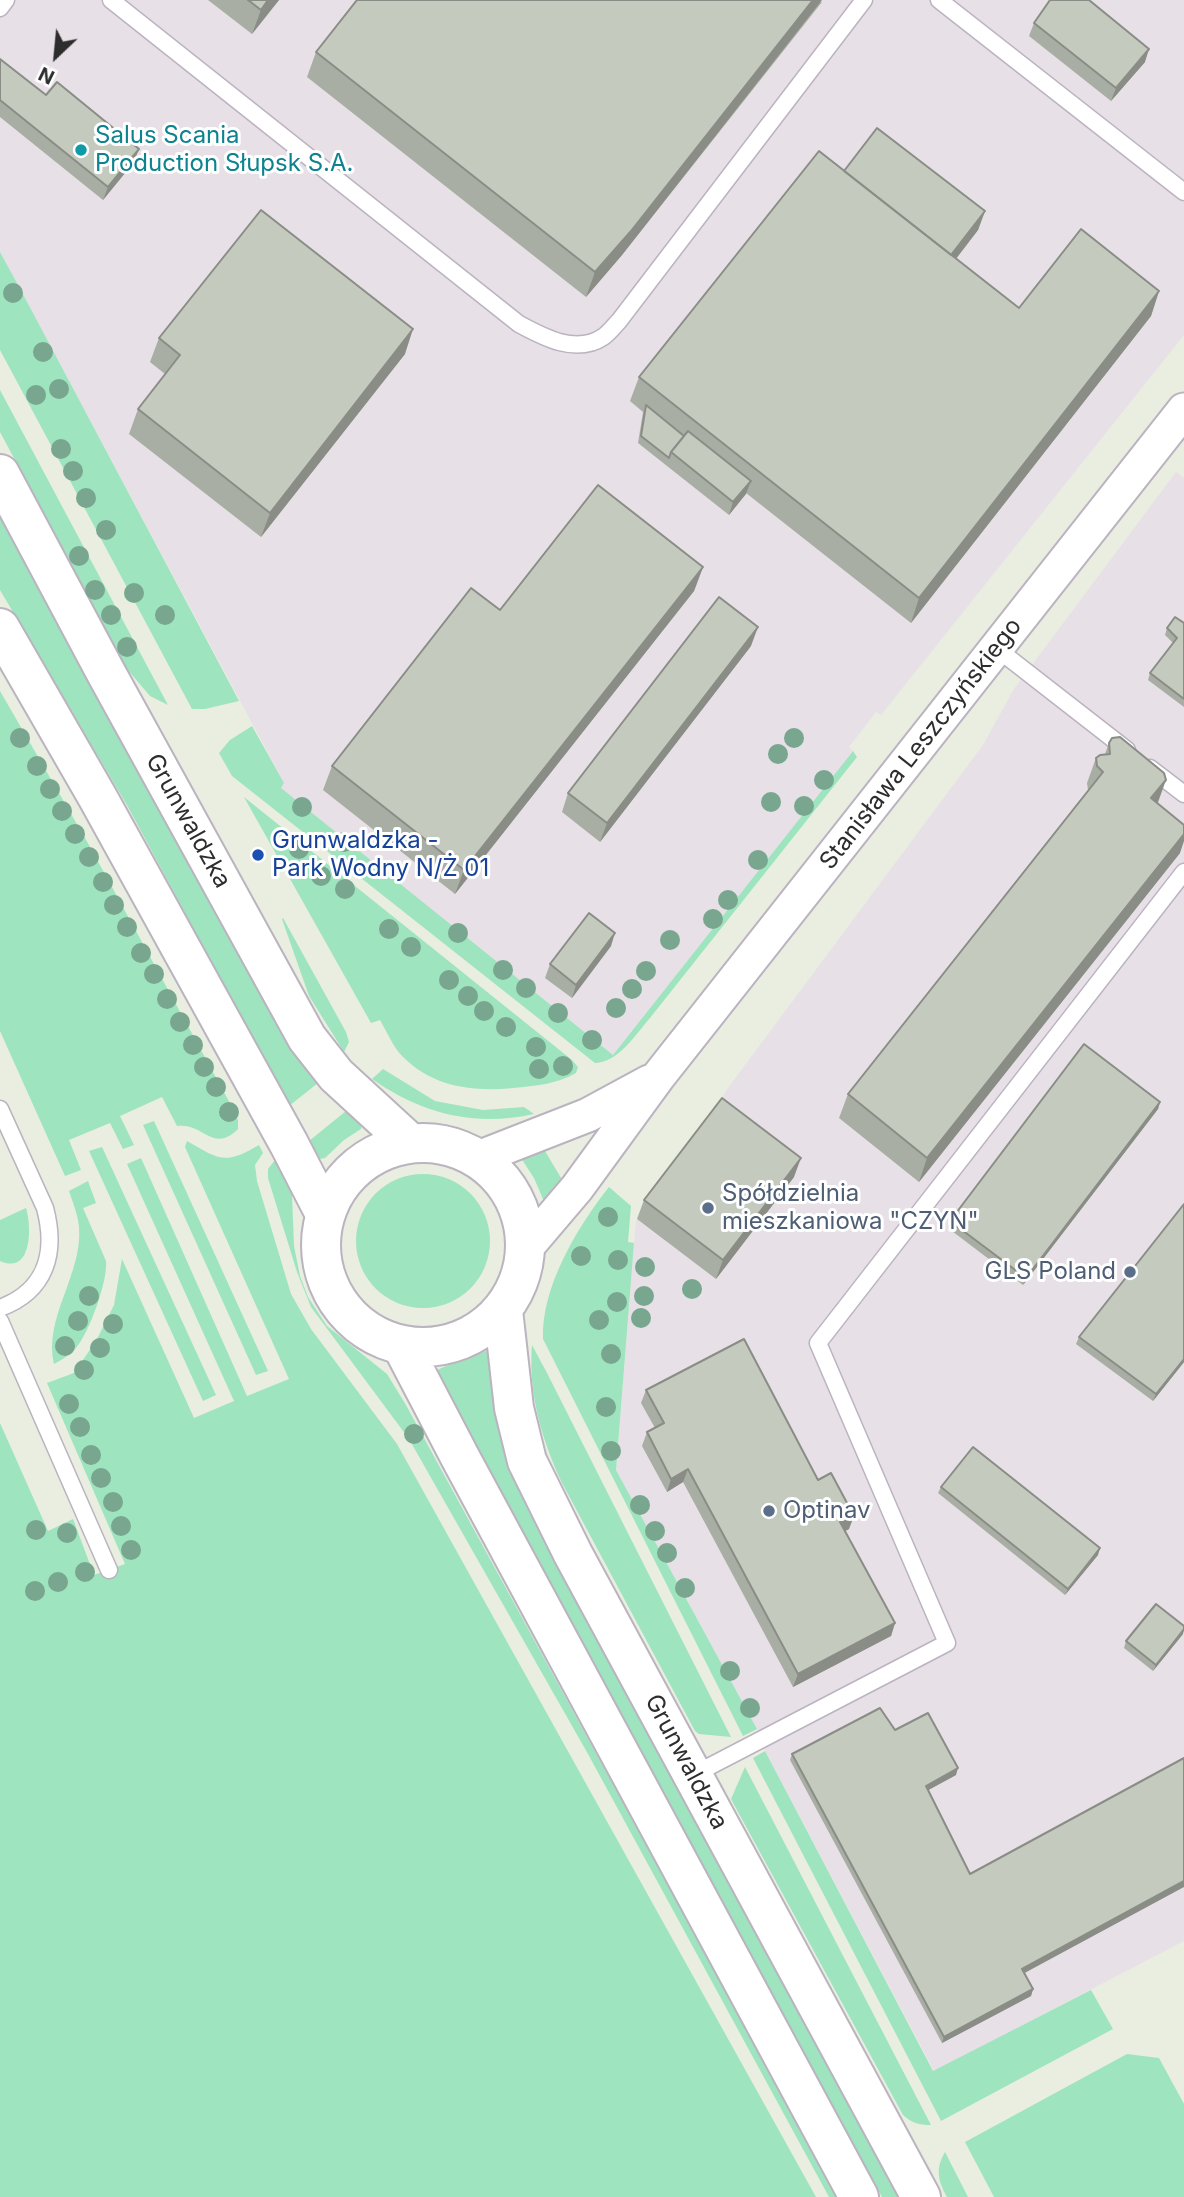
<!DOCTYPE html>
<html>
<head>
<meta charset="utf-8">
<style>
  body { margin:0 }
  #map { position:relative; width:1184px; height:2197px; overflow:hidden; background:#e9eee0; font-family:Inter,sans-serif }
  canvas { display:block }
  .north { position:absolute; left:21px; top:21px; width:70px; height:70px; -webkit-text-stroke:5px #fff; paint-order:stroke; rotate:206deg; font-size:19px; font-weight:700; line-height:28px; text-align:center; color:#2d2d2d }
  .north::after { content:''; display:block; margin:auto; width:24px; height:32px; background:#2d2d2d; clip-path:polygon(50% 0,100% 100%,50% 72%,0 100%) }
</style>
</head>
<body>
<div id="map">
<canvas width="1184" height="2197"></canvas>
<div class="north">N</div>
</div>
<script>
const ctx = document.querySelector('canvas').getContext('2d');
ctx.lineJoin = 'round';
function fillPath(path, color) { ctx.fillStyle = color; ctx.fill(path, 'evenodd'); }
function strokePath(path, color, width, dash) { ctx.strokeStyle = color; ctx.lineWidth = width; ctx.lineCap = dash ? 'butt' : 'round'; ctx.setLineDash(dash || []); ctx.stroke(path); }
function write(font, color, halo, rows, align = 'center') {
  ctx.font = font + ' Inter,sans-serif'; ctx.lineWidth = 6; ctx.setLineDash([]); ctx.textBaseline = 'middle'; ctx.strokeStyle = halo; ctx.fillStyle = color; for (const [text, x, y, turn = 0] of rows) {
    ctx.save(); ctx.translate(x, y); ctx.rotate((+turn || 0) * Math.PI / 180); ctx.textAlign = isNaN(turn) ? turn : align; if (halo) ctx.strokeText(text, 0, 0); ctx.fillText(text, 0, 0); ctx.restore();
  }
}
fillPath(new Path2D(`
  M0,0H1184V335L881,715L876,712L849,747L853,751L613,1055L280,788L284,783L0,252Z
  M1176,472L1184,478V1941L934,2071L765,1751L757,1729L616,1470L636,1221L715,1117L725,1092L983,745L1014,689Z`), '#e7e0e7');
fillPath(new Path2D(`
  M0,252L25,298L239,701L205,709H192L0,350Z
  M0,390L168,705L150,696L127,669L0,432Z
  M0,515L169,827L297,1054L313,1079L318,1083L289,1106L128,807L0,590Z
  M0,691L89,845L231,1105L238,1120V1129C213,1154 203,1122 177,1126L162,1097L120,1116L134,1145L123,1149L110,1123L69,1140L81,1170L65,1176L0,1031Z
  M252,726L284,783L281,788L613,1055L853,751L857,757L650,1018C635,1035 619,1062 595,1063L232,776L219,753L230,740Z
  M244,797L572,1060L578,1067L576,1073C557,1084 535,1086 513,1088C473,1092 433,1087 403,1057C393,1047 387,1032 380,1020L371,1023Z
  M283,918L346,1032L349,1042L344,1052L309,996L282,919Z
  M383,1069L435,1101L483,1110L524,1107L534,1114C474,1127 422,1114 372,1079Z
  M346,1111L362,1122L361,1129L344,1140L325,1158L319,1159L309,1141Z
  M154,1121L268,1371L256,1375L143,1125Z
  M187,1141C220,1160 225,1165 259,1145L263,1153L255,1165L257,1181L291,1294L311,1329L397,1444L816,2197H0V1423L48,1531L73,1519L94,1575L125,1564L47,1383L74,1373L96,1341L114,1305L122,1259L194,1418L234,1401L127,1164L141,1158L247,1396L289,1379L185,1147Z
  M102,1147L216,1395L203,1401L89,1151Z
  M545,1151L564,1183L549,1201L543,1199L534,1178L521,1158L525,1155Z
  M275,1160L292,1195L294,1246L300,1276L308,1297L327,1326L387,1374L406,1405L838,2197H829L588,1754L409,1439L311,1307L297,1272L268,1178V1169Z
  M356 1241a67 67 0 1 1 134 0a67 67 0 1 1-134 0Z
  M88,1181L96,1203L83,1208L106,1261C108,1281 89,1333 76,1348C69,1355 62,1360 54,1364C43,1318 83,1274 79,1227C78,1215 73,1203 69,1191Z
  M609,1187L631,1206L628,1242L634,1243L616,1470L757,1729L743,1736L543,1339C541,1287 578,1226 609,1187Z
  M26,1208C32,1228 32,1275 0,1261V1220Z
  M532,1345L547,1373L731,1737L699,1734L695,1731L562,1483C542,1440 528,1394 532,1345Z
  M486,1351H490L902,2197H882L435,1373C440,1365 473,1358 486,1351Z
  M765,1751L933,2071L1091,1990L1113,2029L941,2121L753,1758Z
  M745,1767L931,2125C919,2125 912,2123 903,2115L731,1799Z
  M1127,2054L1159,2058L1184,2104V2197H994L965,2142Z
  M945,2152L968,2197H947C938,2181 935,2169 945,2152Z`), '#9ee4bf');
const lane = new Path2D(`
  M111,0L519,324C543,337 576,355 603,337C609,333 614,326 619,321L864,0
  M939,0L1184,192
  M0,8L6,0
  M996,648L1127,750
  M1150,768L1184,794
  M0,1109L45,1208C57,1253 46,1291 0,1308
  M0,1321L109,1570
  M693,1775L947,1643L818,1343L1184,872`);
const street = new Path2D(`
  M478,1158L588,1115L649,1082
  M526,1248L577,1188L658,1077L1184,410`);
const secondary = new Path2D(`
  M0,474L105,671L307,1038L336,1075L410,1143
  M0,628L98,798L289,1144L325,1214
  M321 1245a102 102 0 1 1 204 0a102 102 0 1 1-204 0Z
  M503,1310L514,1408L527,1461L573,1554L921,2197
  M402,1346L461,1459L859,2197`);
strokePath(lane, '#bbb3c0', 19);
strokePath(street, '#bbb3c0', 37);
strokePath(secondary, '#bbb3c0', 42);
strokePath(lane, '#fff', 16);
strokePath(street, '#fff', 33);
strokePath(secondary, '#fff', 38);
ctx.fillStyle = '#78a68f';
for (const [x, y] of [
  [13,293],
  [43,352],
  [59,389],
  [36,395],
  [61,449],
  [73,471],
  [86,498],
  [106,530],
  [79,556],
  [95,590],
  [134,593],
  [111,615],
  [165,615],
  [127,647],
  [20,738],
  [794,738],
  [778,754],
  [37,766],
  [824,780],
  [50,789],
  [771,802],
  [804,806],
  [302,807],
  [62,811],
  [75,834],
  [344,842],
  [299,849],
  [89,857],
  [758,860],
  [321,876],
  [103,882],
  [345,889],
  [728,900],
  [114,905],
  [713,919],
  [127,927],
  [389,929],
  [458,933],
  [670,940],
  [411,947],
  [141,953],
  [503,970],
  [646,971],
  [154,974],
  [449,980],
  [526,988],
  [632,989],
  [468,996],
  [167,999],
  [616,1008],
  [484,1011],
  [558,1013],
  [180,1022],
  [506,1027],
  [592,1040],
  [193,1045],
  [536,1047],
  [563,1066],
  [204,1067],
  [539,1069],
  [216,1087],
  [229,1112],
  [608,1217],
  [581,1256],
  [618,1260],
  [645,1267],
  [692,1289],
  [89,1296],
  [644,1296],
  [617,1302],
  [641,1318],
  [599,1320],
  [78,1321],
  [113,1324],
  [65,1346],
  [100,1348],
  [611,1354],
  [84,1370],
  [69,1404],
  [606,1407],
  [80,1427],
  [414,1434],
  [611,1451],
  [91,1455],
  [101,1478],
  [113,1502],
  [640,1505],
  [121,1526],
  [36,1530],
  [655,1531],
  [67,1533],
  [131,1550],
  [667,1553],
  [85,1572],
  [58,1582],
  [685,1588],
  [35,1591],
  [730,1671],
  [750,1708]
]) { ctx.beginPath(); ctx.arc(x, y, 10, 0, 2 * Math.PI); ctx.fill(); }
fillPath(new Path2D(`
  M208,0H279L252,34Z
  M822,2L622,255L586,297L307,77L316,52Z
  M1034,23L1145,62L1111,101L1029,36Z
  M0,59L134,162L103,200L0,117Z
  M844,171L985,211L978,230L956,259L1019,308L1159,291L1151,316L911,623L746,493L729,515L638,443L643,412L630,401L639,377Z
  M159,338L405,354L261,537L129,434L138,409L165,374L150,362Z
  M703,567L694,591L455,894L323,790L332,766L500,610Z
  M1184,623V707L1148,680L1150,673L1173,643L1165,635L1167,628Z
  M751,646L600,842L562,812L568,793Z
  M1109,743L1157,803L1180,853L919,1182L839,1118L848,1094L1088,790L1087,783L1096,758L1105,754Z
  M611,946L572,998L545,978L550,964Z
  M1160,1102L1158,1109L1023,1285L948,1228L950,1221Z
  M794,1177L716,1279L637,1219L644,1200Z
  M1079,1337L1184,1362L1153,1401L1076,1344Z
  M646,1390L818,1480L849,1529L845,1531L895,1623L891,1636L793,1687L683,1482L667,1492L642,1446L647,1432L655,1428L641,1403Z
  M941,1487L1098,1555L1065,1595L938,1493Z
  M1183,1634L1153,1671L1124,1648L1126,1641Z
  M895,1730L956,1775L928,1790L970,1874L1033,1989L1031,1996L942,2043L790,1760L792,1754Z`), '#a9aea4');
fillPath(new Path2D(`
  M268,0H279L252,34L261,10Z
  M813,0H822L622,255L586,297L595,272Z
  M1149,49L1145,62L1111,101L1116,88Z
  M139,149L134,162L103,200L108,187Z
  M985,211L978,230L941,278L948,259Z
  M1159,291L1151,316L911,623L919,598Z
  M413,329L405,354L261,537L270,513Z
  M751,481L746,494L729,515L733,502Z
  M703,567L694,591L455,894L464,870Z
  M758,627L751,646L600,842L607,823Z
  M1166,780L1157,805L1151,798Z
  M1184,834V841L1180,853L919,1182L927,1158Z
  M615,933L611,946L572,998L576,985Z
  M1160,1102L1158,1109L1023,1285L1026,1278Z
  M801,1158L794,1177L716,1279L723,1260Z
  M1184,1359V1362L1153,1401L1156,1394Z
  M688,1469L683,1482L667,1492L671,1479Z
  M854,1516L849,1529L836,1536L840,1522Z
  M1100,1548L1098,1555L1065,1595L1068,1589Z
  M895,1623L891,1636L793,1687L798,1674Z
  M1184,1629L1183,1634L1153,1671L1156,1665Z
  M958,1768L956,1775L923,1793L926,1786Z
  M1184,1881V1887L1019,1976L1022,1969Z
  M1033,1989L1031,1996L942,2043L944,2037Z`), '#8a8d86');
const building = new Path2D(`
  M248,0H268L261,10Z
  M357,0H813L631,231L595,272L316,52Z
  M1050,0H1089L1149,49L1116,88L1034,23Z
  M0,59L46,95L57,82L139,149L108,187L0,100Z
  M877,128L985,211L951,255L844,171Z
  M819,151L1019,308L1081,229L1159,291L919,598L639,377Z
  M261,210L413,329L270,513L138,409L180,355L159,338Z
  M646,405L684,436L671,452L669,458L641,436Z
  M688,431L751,481L733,502L671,452Z
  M598,485L703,567L464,870L332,766L471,588L500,610Z
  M719,597L758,627L607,823L568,793Z
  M1175,617L1184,623V699L1150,673L1177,638L1167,628Z
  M1120,737L1164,773L1166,780L1151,798L1184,825V834L927,1158L848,1094L1103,772L1097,766L1096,758L1100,755L1110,754L1109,743L1112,738Z
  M589,913L615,933L576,985L550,964Z
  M1084,1044L1160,1102L1026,1278L950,1221Z
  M722,1098L801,1158L723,1260L644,1200Z
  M1184,1204V1359L1156,1394L1079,1337Z
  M744,1339L818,1480L831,1473L854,1516L840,1522L895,1623L798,1674L688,1469L671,1479L647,1432L664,1423L646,1390Z
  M973,1447L1100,1548L1068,1589L941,1487Z
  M1156,1604L1184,1626V1629L1156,1665L1126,1641Z
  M880,1708L895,1730L928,1713L958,1768L926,1786L970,1874L1184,1758V1881L1022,1969L1033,1989L944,2037L792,1754Z`);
fillPath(building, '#c5cabf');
strokePath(building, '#8a8d86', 2);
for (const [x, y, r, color] of [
  [81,150,7,"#0f9aa8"],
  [258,855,7,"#1a4fb4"],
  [708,1208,7,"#5c6f8a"],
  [1130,1272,7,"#5c6f8a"],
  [769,1511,7,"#5c6f8a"]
]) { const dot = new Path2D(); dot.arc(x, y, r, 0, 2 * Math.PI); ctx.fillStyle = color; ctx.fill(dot); strokePath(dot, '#fff', 2.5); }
write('24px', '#0d838f', '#fff', [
  ["Salus Scania",95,136],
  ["Production Słupsk S.A.",95,164]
], 'left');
write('24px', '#2d2d2d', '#fff', [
  ["Stanisława Leszczyńskiego",921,744,-52],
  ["Grunwaldzka",188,821,61],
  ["Grunwaldzka",686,1762,62]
]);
write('24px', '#164399', '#fff', [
  ["Grunwaldzka -",272,841],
  ["Park Wodny N/Ż 01",272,869]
], 'left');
write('24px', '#4e5e75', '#fff', [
  ["Spółdzielnia",722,1194],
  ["mieszkaniowa \"CZYN\"",722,1222],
  ["GLS Poland",1116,1272,"right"],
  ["Optinav",783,1511]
], 'left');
</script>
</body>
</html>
